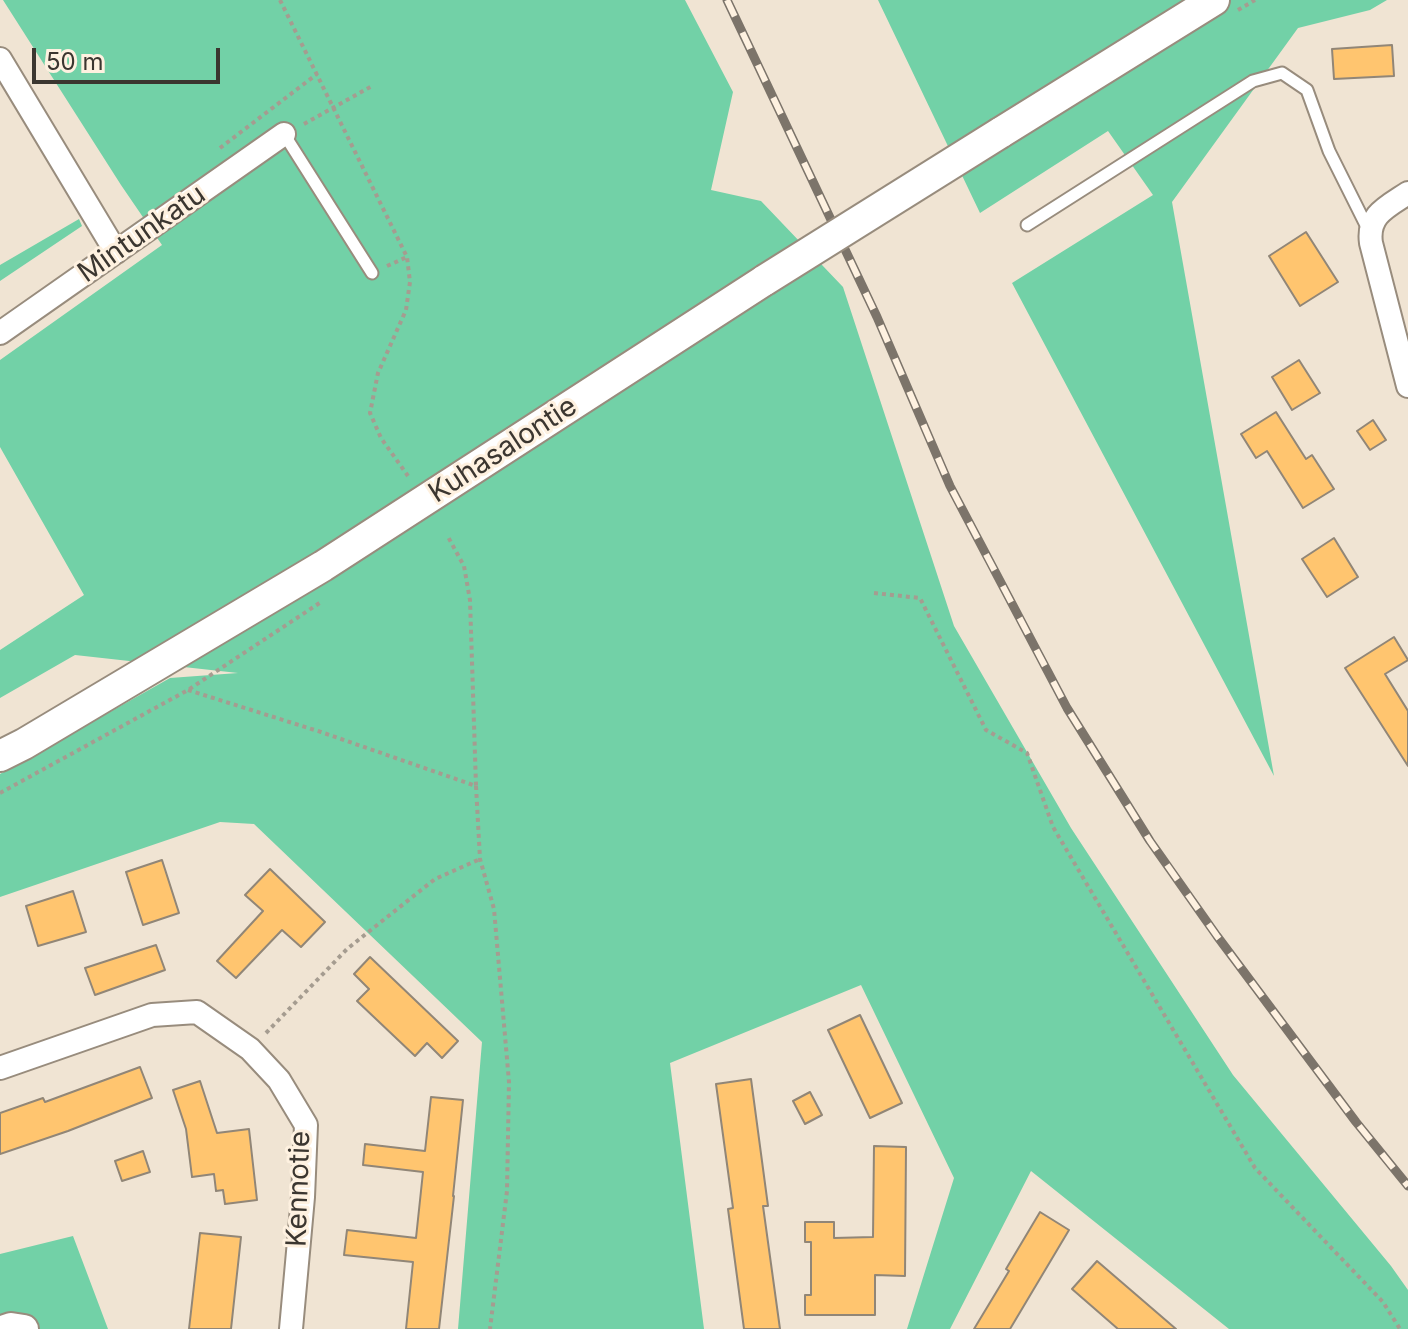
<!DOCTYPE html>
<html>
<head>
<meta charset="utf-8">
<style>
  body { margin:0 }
  #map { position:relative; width:1408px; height:1329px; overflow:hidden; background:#f0e4d3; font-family:Inter,sans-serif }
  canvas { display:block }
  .scale { position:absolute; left:32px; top:48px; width:188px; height:36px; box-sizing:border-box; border:4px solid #3b3630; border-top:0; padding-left:10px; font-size:24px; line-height:28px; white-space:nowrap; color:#3b3630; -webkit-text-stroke:6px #fef1e0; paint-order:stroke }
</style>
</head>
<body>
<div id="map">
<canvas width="1408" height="1329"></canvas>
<div class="scale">50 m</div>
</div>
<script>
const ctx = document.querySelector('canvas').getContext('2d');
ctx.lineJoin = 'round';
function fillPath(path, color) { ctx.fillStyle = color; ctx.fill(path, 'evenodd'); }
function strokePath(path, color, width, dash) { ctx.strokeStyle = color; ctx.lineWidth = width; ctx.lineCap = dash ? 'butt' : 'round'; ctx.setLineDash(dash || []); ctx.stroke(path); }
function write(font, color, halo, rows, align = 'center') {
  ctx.font = font + ' Inter,sans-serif'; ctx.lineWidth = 6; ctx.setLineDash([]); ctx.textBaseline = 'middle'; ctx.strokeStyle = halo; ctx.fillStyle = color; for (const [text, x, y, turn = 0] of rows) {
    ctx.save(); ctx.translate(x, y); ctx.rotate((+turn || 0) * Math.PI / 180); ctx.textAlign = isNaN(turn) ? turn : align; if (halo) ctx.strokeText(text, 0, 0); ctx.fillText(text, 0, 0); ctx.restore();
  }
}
fillPath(new Path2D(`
  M3,0H685L733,92L711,190L761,201L843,287L954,626L1071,828L1233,1075L1391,1266L1408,1290V1329H1229L1031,1171L950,1329H907L954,1178L861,985L670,1063L704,1329H458L482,1042L254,824L220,822L0,897V774L170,678L238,673L75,655L0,698V650L84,595L0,447V360L162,245L121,185Z
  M878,0H1387L1370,10L1298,28L1172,202L1274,776L1012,283L1153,195L1108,131L980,213Z
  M79,219L82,226L0,281V265Z
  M73,1236L108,1329H0V1254Z`), '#72d1a7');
const building = new Path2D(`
  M1392,45L1394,76L1334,79L1332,49Z
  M1306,232L1338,282L1300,306L1269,256Z
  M1299,360L1320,393L1292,410L1272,377Z
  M1276,412L1306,459L1312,455L1334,489L1303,508L1267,451L1256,458L1241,434Z
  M1373,420L1386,440L1370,450L1357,431Z
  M1334,538L1358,577L1327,597L1302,559Z
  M1394,637L1408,660L1385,674L1408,711V766L1345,668Z
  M162,860L179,913L143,925L126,872Z
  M270,869L325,922L301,947L282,930L236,978L217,961L263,911L245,895Z
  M73,891L86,932L38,946L26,906Z
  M156,945L165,970L95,995L85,968Z
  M370,957L458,1041L442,1058L427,1043L415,1056L357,1001L369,989L354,974Z
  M860,1015L902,1103L870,1118L828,1030Z
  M140,1067L152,1098L68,1131L0,1154V1113L43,1098L45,1102Z
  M751,1079L768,1206H763L780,1329H744L728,1209L733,1208L716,1084Z
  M200,1081L217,1133L249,1129L257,1200L225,1204L223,1190L216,1191L214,1174L192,1177L186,1129L173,1090Z
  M810,1092L822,1115L805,1124L793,1101Z
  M431,1097L463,1100L453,1196H454L439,1329H406L413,1262L344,1255L347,1230L416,1238L423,1172L363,1165L365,1144L425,1151Z
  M874,1146L906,1147L905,1276L875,1275V1315H805V1295H811V1242H805V1222H834V1238L873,1237Z
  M143,1151L150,1172L122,1181L115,1161Z
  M1040,1212L1069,1230L1010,1329H974L1009,1271L1006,1269Z
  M200,1233L241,1237L231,1329H189Z
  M1097,1261L1176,1329H1118L1072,1289Z`);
fillPath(building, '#ffc56f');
strokePath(building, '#918677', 2);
const service = new Path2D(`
  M284,134L372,273
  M1027,225L1253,81L1282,73L1307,90L1329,151L1369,231`);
const minor = new Path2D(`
  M0,59L116,252
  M1408,193C1387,207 1367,215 1371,243L1408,386
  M0,333L284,134
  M0,1068L152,1015L197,1012L250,1049L279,1080L306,1125L303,1197L291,1329`);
const tertiary = new Path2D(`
  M5,1329L11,1327L24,1329`);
const secondary = new Path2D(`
  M1000,133L1214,0
  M0,756L24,744L323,566L765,280`);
strokePath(service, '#988c7d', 15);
strokePath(minor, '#988c7d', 26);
strokePath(tertiary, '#988c7d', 32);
strokePath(secondary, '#988c7d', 34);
strokePath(new Path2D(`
  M280,0L407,257L410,282L406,310L378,373L370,413L381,438L408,476
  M1238,10L1255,0
  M304,124L372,86
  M220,148L317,74
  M387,266L407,257
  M874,593L920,598L986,730L1027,753L1053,827L1255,1168L1383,1302L1400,1329
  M188,690L321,732L476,786L470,600L464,566L447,535
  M476,786L480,859L494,909L509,1082L507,1191L490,1329
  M0,793L188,690L321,602
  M266,1033L347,949L435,879L480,859`), '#a59c90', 4, [4, 4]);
strokePath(service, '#fff', 11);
strokePath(minor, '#fff', 22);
strokePath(tertiary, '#fff', 28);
strokePath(secondary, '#fff', 30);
const rail = new Path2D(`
  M727,0L877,317L950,486L1067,708L1150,841L1217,936L1356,1122L1408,1186`);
strokePath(rail, '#7c746a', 9);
strokePath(rail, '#fef1e0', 6, [18]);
const secondaryBridge = new Path2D(`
  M765,280L1000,133`);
strokePath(secondaryBridge, '#988c7d', 34, []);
strokePath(secondaryBridge, '#fff', 30);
write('28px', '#3b3630', '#fef1e0', [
  ["Mintunkatu",142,234,-35],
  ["Kuhasalontie",503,450,-33],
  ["Kennotie",299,1189,-88]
]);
</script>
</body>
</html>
